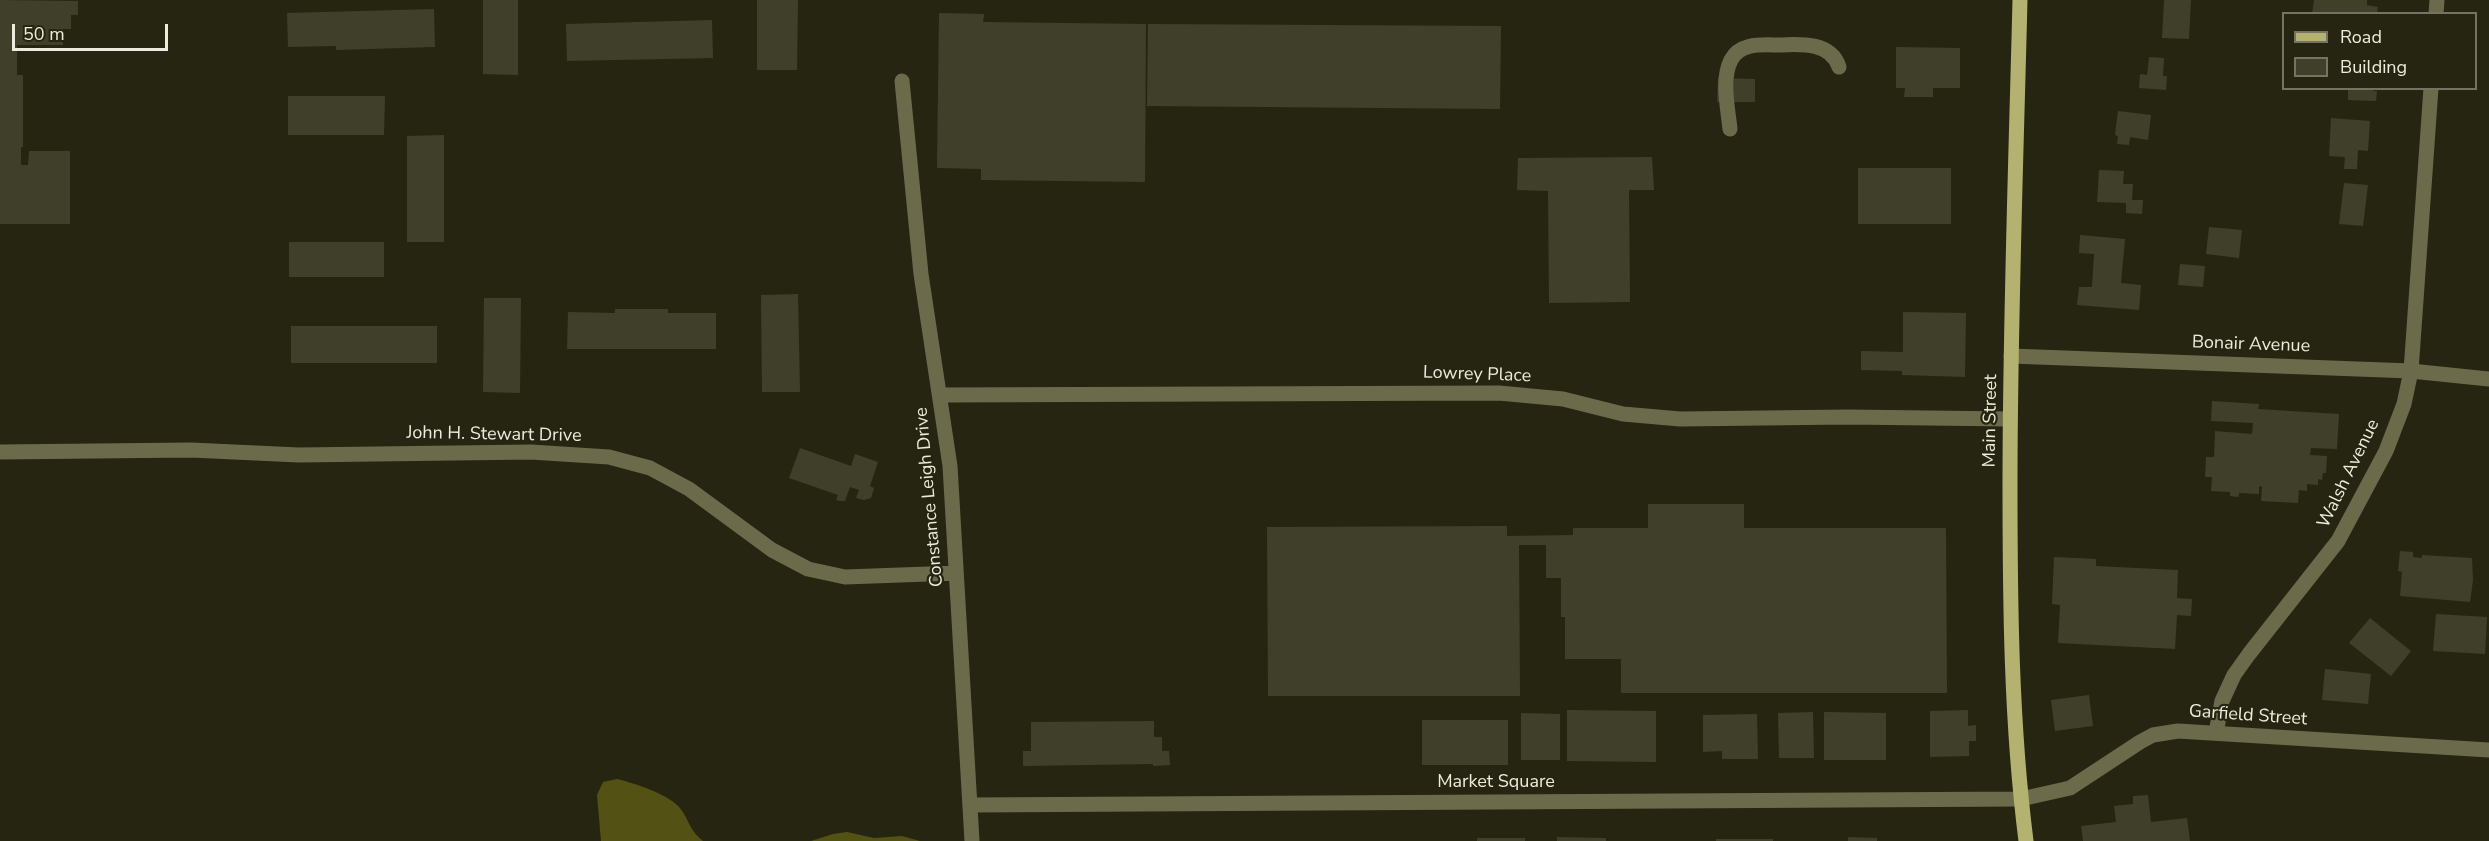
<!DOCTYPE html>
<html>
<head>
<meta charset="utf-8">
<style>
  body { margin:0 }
  #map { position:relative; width:2489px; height:841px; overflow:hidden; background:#262511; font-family:"Nunito Sans",sans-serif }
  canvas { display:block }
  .legend { position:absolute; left:2282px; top:12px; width:195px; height:78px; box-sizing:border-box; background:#262511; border:2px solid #757463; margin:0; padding:8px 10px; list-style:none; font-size:18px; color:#ebebde }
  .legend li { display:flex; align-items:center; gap:12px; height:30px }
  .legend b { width:30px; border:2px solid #757463 }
  .scale { position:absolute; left:12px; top:24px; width:156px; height:27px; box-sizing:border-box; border:3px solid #ebebde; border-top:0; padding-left:8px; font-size:18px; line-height:21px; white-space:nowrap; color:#ebebde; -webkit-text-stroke:4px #262511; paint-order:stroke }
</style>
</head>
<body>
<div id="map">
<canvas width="2489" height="841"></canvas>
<ul class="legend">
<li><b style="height:8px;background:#b3b271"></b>Road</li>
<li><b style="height:16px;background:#40402a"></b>Building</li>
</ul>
<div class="scale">50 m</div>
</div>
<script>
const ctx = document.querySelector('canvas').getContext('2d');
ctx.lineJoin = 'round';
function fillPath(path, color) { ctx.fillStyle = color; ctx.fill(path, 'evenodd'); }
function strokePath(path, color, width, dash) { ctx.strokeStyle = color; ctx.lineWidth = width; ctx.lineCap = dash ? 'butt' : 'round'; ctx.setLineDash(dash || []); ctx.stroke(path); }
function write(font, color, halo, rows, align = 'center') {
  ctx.font = font + ' "Nunito Sans",sans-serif'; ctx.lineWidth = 4.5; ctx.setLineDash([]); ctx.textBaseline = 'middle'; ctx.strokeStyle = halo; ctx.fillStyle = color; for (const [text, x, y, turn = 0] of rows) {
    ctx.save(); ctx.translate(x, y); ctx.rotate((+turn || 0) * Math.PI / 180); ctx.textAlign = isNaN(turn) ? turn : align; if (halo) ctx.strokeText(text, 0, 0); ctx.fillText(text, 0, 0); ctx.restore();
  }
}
fillPath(new Path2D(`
  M617,779C634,783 667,794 678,806C689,817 687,828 703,841H601L597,795L603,782Z
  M847,832L874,838L902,836L920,841H811L833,834Z`), '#535113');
fillPath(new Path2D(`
  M0,0L78,1V15H71V29H63V45H17V75H23V147H21V165H28L29,151H70V224H0Z
  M483,0H518V75L483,74Z
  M757,0H798L797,70H757Z
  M2164,0H2191L2189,39L2162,38Z
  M2314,0H2367V5L2378,7L2377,14H2312Z
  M434,9L435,47L336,50V46L288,47L287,13Z
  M939,13L984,14L983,22L1146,24L1145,182L981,180V169L937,168Z
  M712,20L713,58L567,61L566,24Z
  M1148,24L1501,26L1500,109L1147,106Z
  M1896,47L1960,48V88H1933V97H1904L1905,88H1896Z
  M2149,57L2164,58L2163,76H2167L2166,90L2139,88L2140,74L2147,75Z
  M1718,78L1755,79V102H1717Z
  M2348,88H2374L2373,91H2377L2376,101L2348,100Z
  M288,96H385L384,135H288Z
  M2118,111L2151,115L2148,140L2130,137L2129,145L2117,144L2118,137L2115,134Z
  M2331,118L2370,121L2368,151L2358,150L2357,169H2344L2345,157L2329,156Z
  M444,135V242H407V136Z
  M1652,157L1654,190H1629L1630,302L1549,303L1548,191L1517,190L1518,158Z
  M1858,168H1951V224H1858Z
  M2099,170L2124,171L2123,184H2133L2132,200H2143L2142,214L2126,213V203L2097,202Z
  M2344,183L2368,185L2363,226L2339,224Z
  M2209,227L2242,230L2239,258L2206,254Z
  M2080,235L2125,239L2121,283L2141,285L2139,310L2077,305L2079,287H2092L2094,254L2079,253Z
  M289,242H384V277H289Z
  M2180,264L2205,266L2203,287L2178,285Z
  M798,294L800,392H762L761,295Z
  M484,298H521L520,393L483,392Z
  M615,309H668V313H716V349H567L568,312L615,313Z
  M1903,312L1966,313L1965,377L1902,375V371L1861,370V351L1903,352Z
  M291,326H437V363H291Z
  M2212,401L2259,404L2258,409L2339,414L2337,449L2311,448L2310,455L2327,456L2326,473H2323L2322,480L2318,479V485L2307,484V491L2299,490L2298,503L2261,501L2262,487L2259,486V494L2239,493V497L2230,496V492L2211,491L2212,477H2205L2206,457H2214L2215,431L2252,434L2253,423L2211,421Z
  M800,448L851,466L855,454L878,462L870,486L874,488L871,498L864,500L856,498L859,490L850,487L845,501H840L836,500L838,495L789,478Z
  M1648,504H1744V528H1946L1947,693H1621V659H1565V617H1561V578H1546V545H1519L1520,696H1268L1267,527L1507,526V536L1573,535V528H1648Z
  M2400,551L2413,552V557L2422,558V555L2472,558L2473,580L2470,602L2400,596L2402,572L2398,571Z
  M2054,557L2096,559V566L2178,570L2177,598L2192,599L2191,616L2177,615L2175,649L2058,643L2060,605L2052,604Z
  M2436,614L2487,617L2485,654L2433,651Z
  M2370,618L2411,651L2391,676L2349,643Z
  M2325,669L2371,674L2368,704L2322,700Z
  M2089,695L2093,726L2055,731L2051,700Z
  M1567,710L1656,711V762L1567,761Z
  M1968,710V726L1976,725V741H1969V756L1930,757V711Z
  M1813,712L1814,758H1779L1778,713Z
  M1824,712L1886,713V760H1824Z
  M1521,713L1560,714V760H1521Z
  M1757,714L1758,759H1722V751L1703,752V715Z
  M1422,720H1508V765H1422Z
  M1154,721V737H1162V751H1169L1170,765L1153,766V764L1023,766V751H1031V722Z
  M2148,795L2151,822L2187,818L2190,841H2083L2081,826L2116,822L2114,806L2133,804V796Z
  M1557,837L1606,838V841H1557Z
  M1848,837L1877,838V841H1848Z
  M1477,838H1525V841H1477Z
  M1716,839H1773V841H1716Z`), '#40402a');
strokePath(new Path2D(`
  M2436,14L2437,0
  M902,81L921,274L950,466L972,841
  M1730,129C1728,109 1721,79 1731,60C1740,42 1762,45 1780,45C1801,44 1831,42 1839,67
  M2011,356L2411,371L2489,379
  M941,395L1499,393L1563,399L1623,414L1680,419L1848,417L2010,419
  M0,452L191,450L299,455L531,452L609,457L650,468L689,489L772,550L808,569L845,577L956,573
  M2216,733L2222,701L2234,675L2249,654L2338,541L2386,451L2404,404L2411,371L2431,88
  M970,805L2021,799L2070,788L2140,742L2153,735L2178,731L2489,750`), '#6b6b4c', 15);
strokePath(new Path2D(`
  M2020,0C2016,161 2010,323 2010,484C2010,603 2011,722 2026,841`), '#b3b271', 15);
write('18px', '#ebebde', '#262511', [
  ["Bonair Avenue",2251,345,2],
  ["Lowrey Place",1477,375,2],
  ["Main Street",1991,421,-89],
  ["John H. Stewart Drive",494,435,1],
  ["Walsh Avenue",2349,474,-64],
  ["Constance Leigh Drive",930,497,-95],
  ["Garfield Street",2248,716,4],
  ["Market Square",1496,783]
]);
</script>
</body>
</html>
